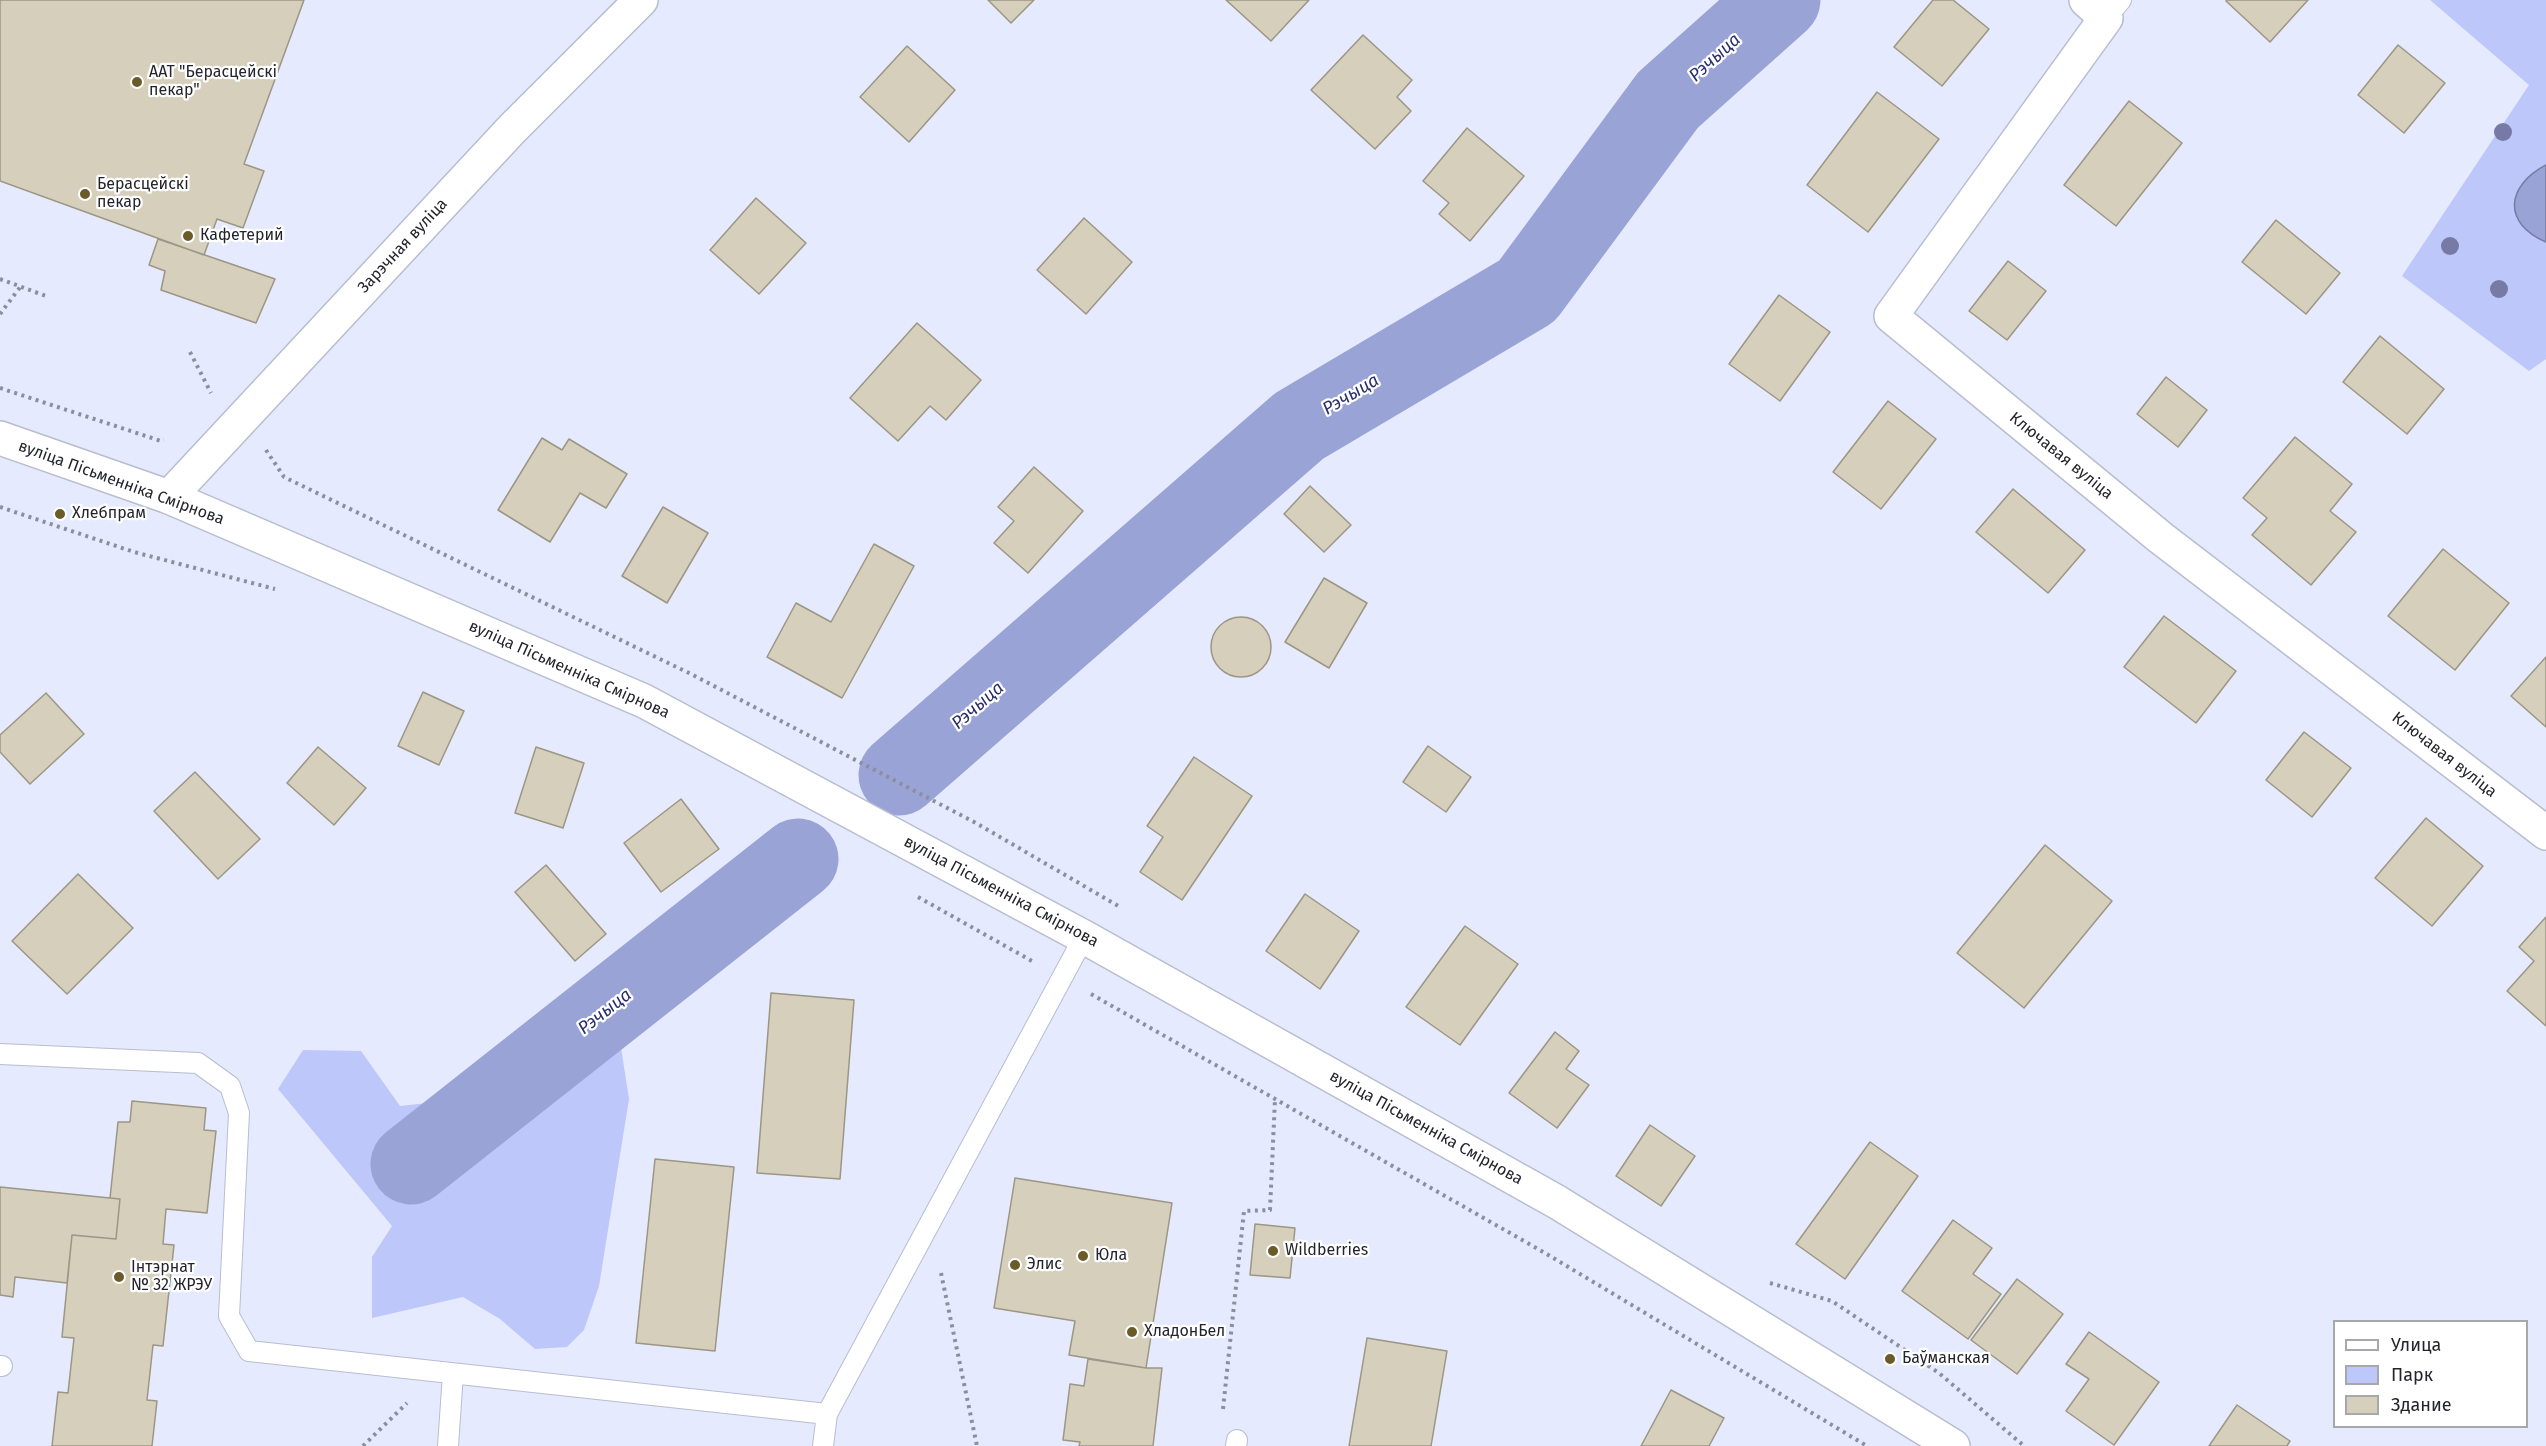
<!DOCTYPE html>
<html>
<head>
<meta charset="utf-8">
<style>
  body { margin:0 }
  #map { position:relative; width:2546px; height:1446px; overflow:hidden; background:#e6eafe; font-family:"Fira Sans",sans-serif }
  canvas { display:block }
  .legend { position:absolute; left:2333px; top:1320px; width:195px; height:108px; box-sizing:border-box; background:#fff; border:2px solid #a7a8ab; margin:0; padding:8px 10px; list-style:none; font-size:18px; color:#24252c }
  .legend li { display:flex; align-items:center; gap:12px; height:30px }
  .legend b { width:30px; border:2px solid #a7a8ab }
</style>
</head>
<body>
<div id="map">
<canvas width="2546" height="1446"></canvas>
<ul class="legend">
<li><b style="height:8px;background:#fff"></b>Улица</li>
<li><b style="height:16px;background:#bdc7f9"></b>Парк</li>
<li><b style="height:16px;background:#d5cfbc"></b>Здание</li>
</ul>
</div>
<script>
const ctx = document.querySelector('canvas').getContext('2d');
ctx.lineJoin = 'round';
function fillPath(path, color) { ctx.fillStyle = color; ctx.fill(path, 'evenodd'); }
function strokePath(path, color, width, dash) { ctx.strokeStyle = color; ctx.lineWidth = width; ctx.lineCap = dash ? 'butt' : 'round'; ctx.setLineDash(dash || []); ctx.stroke(path); }
function write(font, color, halo, rows, align = 'center') {
  ctx.font = font + ' "Fira Sans",sans-serif'; ctx.lineWidth = 4.5; ctx.setLineDash([]); ctx.textBaseline = 'middle'; ctx.strokeStyle = halo; ctx.fillStyle = color; for (const [text, x, y, turn = 0] of rows) {
    ctx.save(); ctx.translate(x, y); ctx.rotate((+turn || 0) * Math.PI / 180); ctx.textAlign = isNaN(turn) ? turn : align; if (halo) ctx.strokeText(text, 0, 0); ctx.fillText(text, 0, 0); ctx.restore();
  }
}
fillPath(new Path2D(`
  M2430,0H2546V359L2529,371L2402,276L2529,85Z
  M568,1012L619,1035L629,1099L599,1286L584,1330L567,1347L535,1349L500,1319L463,1297L372,1318V1257L392,1226L278,1089L303,1050L361,1051L400,1106L437,1102L529,1030Z`), '#bdc7f9');
const water = new Path2D(`
  M2546,165V242C2502,223 2506,186 2546,165Z`);
fillPath(water, '#99a3d6');
strokePath(water, '#767da3', 1.5);
strokePath(new Path2D(`
  M899,775L1299,426L1527,291L1668,100L1780,0
  M411,1164L798,859`), '#99a3d6', 81);
const building = new Path2D(`
  M0,0H304L244,164L264,171L243,228L217,219L204,255L0,181Z
  M988,0H1034L1011,23Z
  M1226,0H1309L1271,41Z
  M1933,0H1953L1989,29L1942,86L1894,47Z
  M2227,0H2308L2270,42L2226,1Z
  M1363,35L1412,80L1397,97L1411,111L1375,149L1311,90Z
  M2398,45L2445,83L2404,133L2358,95Z
  M907,46L955,90L909,142L860,97Z
  M1877,92L1939,139L1868,232L1807,185Z
  M2129,101L2182,143L2116,226L2064,185Z
  M1467,128L1524,176L1470,241L1439,214L1449,203L1423,181Z
  M756,198L806,243L759,294L710,250Z
  M1084,218L1132,262L1086,314L1037,270Z
  M2276,220L2340,273L2306,314L2242,262Z
  M158,239L275,279L256,323L161,290L165,271L149,265Z
  M2008,261L2046,291L2007,340L1969,311Z
  M1779,295L1830,332L1780,401L1729,364Z
  M917,323L981,380L946,420L930,406L898,441L850,398Z
  M2380,336L2444,389L2407,434L2343,382Z
  M2166,377L2207,410L2178,447L2137,414Z
  M1888,401L1936,439L1881,509L1833,472Z
  M2295,437L2352,484L2330,511L2356,532L2311,585L2252,535L2267,518L2243,498Z
  M542,438L562,450L569,439L627,474L606,508L580,493L550,542L498,510Z
  M1034,467L1083,511L1028,573L994,543L1014,521L998,507Z
  M1310,486L1351,525L1324,552L1284,514Z
  M2013,489L2085,550L2048,593L1976,532Z
  M663,507L708,533L667,603L622,576Z
  M874,544L914,566L842,698L767,657L796,603L831,622Z
  M2443,549L2509,603L2455,670L2388,616Z
  M1324,578L1367,603L1329,668L1285,642Z
  M2164,616L2236,671L2196,723L2124,667Z
  M1211 647a30 30 0 1 1 60 0a30 30 0 1 1-60 0Z
  M2546,657V727L2511,696Z
  M423,692L464,711L439,765L398,746Z
  M46,693L84,734L30,784L0,752V735Z
  M2304,732L2351,768L2312,817L2266,780Z
  M1428,746L1471,777L1446,812L1403,782Z
  M318,747L366,788L334,825L287,783Z
  M536,747L584,763L563,828L515,813Z
  M1194,757L1252,796L1182,900L1140,872L1163,837L1147,826Z
  M195,772L260,839L218,879L154,811Z
  M681,799L719,849L661,892L624,843Z
  M2426,818L2483,866L2432,926L2375,878Z
  M2045,845L2112,901L2024,1008L1957,953Z
  M546,865L606,934L575,961L515,892Z
  M78,874L133,928L67,994L12,941Z
  M1305,894L1359,931L1320,989L1266,951Z
  M2546,917V1026L2507,991L2534,961L2519,947Z
  M1465,926L1518,964L1460,1045L1406,1007Z
  M771,993L854,1000L840,1179L757,1173Z
  M1555,1032L1579,1051L1566,1069L1589,1085L1557,1128L1509,1093Z
  M132,1101L206,1108L204,1130L216,1131L207,1213L166,1209L163,1244L174,1245L163,1346L153,1345L147,1400L157,1401L152,1446H52L58,1392L68,1393L74,1338L62,1337L72,1235L116,1239L120,1199L110,1198L118,1122H130Z
  M1650,1125L1695,1156L1661,1206L1616,1176Z
  M1870,1142L1918,1176L1845,1279L1796,1244Z
  M655,1159L734,1167L715,1351L636,1343Z
  M1015,1178L1172,1203L1146,1368L1069,1355L1075,1321L994,1308Z
  M0,1187L120,1199L116,1239L72,1235L67,1283L15,1277L13,1297L0,1295Z
  M1953,1220L1992,1248L1973,1274L2001,1294L1968,1339L1902,1291Z
  M1255,1224L1295,1228L1290,1278L1250,1275Z
  M2017,1279L2063,1314L2017,1374L1971,1340Z
  M2089,1332L2159,1382L2114,1445L2066,1411L2089,1379L2066,1364Z
  M1367,1338L1447,1351L1431,1446H1349Z
  M1088,1359L1146,1368H1162L1153,1446H1079L1080,1442L1063,1440L1070,1384L1084,1386Z
  M1671,1390L1724,1418L1709,1446H1641Z
  M2237,1405L2290,1441L2287,1446H2209Z`);
fillPath(building, '#d5cfbc');
strokePath(building, '#9c9684', 1.5);
const service = new Path2D(`
  M2106,18L2121,0
  M0,1054L198,1063L230,1086L239,1113L229,1316L249,1351L827,1414
  M0,1366H2
  M448,1446L453,1374
  M823,1446L827,1414L1084,937
  M1236,1446L1237,1440`);
const minor = new Path2D(`
  M2086,0L2106,18L1891,316L2161,538L2546,833
  M169,497L512,129L641,0`);
const secondary = new Path2D(`
  M0,438L169,497L644,701L1084,937L1557,1202L1953,1446`);
strokePath(service, '#b8bdcf', 22);
strokePath(minor, '#b8bdcf', 36);
strokePath(secondary, '#b8bdcf', 36);
strokePath(new Path2D(`
  M0,279L46,296
  M0,314L21,286
  M190,352L211,393
  M0,388L161,441L164,440
  M266,450L284,477L693,675L976,823L1120,907
  M0,507L134,552L275,589
  M918,897L1032,961
  M1091,994L1545,1253L1867,1446
  M941,1273L977,1446
  M1770,1283L1832,1301L1939,1373L2024,1446
  M1223,1409L1244,1211L1270,1210L1275,1099
  M363,1446L407,1403`), '#8b8e9c', 4, [3, 4.5]);
strokePath(service, '#fff', 20);
strokePath(minor, '#fff', 33);
strokePath(secondary, '#fff', 33);
ctx.fillStyle = '#777aa4';
for (const [x, y] of [
  [2503,132],
  [2450,246],
  [2499,289]
]) { ctx.beginPath(); ctx.arc(x, y, 9, 0, 2 * Math.PI); ctx.fill(); }
for (const [x, y, r, color] of [
  [137,82,6,"#6a5b29"],
  [85,194,6,"#6a5b29"],
  [188,236,6,"#6a5b29"],
  [60,514,6,"#6a5b29"],
  [1273,1251,6,"#6a5b29"],
  [1083,1256,6,"#6a5b29"],
  [1015,1265,6,"#6a5b29"],
  [119,1277,6,"#6a5b29"],
  [1132,1332,6,"#6a5b29"],
  [1890,1359,6,"#6a5b29"]
]) { const dot = new Path2D(); dot.arc(x, y, r, 0, 2 * Math.PI); ctx.fillStyle = color; ctx.fill(dot); strokePath(dot, '#fff', 2); }
write('16px', '#24252c', '#fff', [
  ["ААТ \"Берасцейскі",149,73],
  ["пекар\"",149,91],
  ["Берасцейскі",97,185],
  ["пекар",97,203],
  ["Кафетерий",200,236],
  ["Хлебпрам",72,514],
  ["Wildberries",1285,1251],
  ["Юла",1095,1256],
  ["Элис",1027,1265],
  ["Інтэрнат",131,1268],
  ["№ 32 ЖРЭУ",131,1286],
  ["ХладонБел",1144,1332],
  ["Баўманская",1902,1359]
], 'left');
write('16px', '#24252c', '#fff', [
  ["Зарэчная вуліца",403,246,-47],
  ["Ключавая вуліца",2061,456,39],
  ["вуліца Пісьменніка Смірнова",121,483,20],
  ["вуліца Пісьменніка Смірнова",569,670,24],
  ["Ключавая вуліца",2444,755,38],
  ["вуліца Пісьменніка Смірнова",1001,892,28],
  ["вуліца Пісьменніка Смірнова",1426,1128,29]
]);
write('italic 18px', '#2a2f6c', '#fff', [
  ["Рэчыца",1715,58,-42],
  ["Рэчыца",1351,395,-31],
  ["Рэчыца",978,706,-41],
  ["Рэчыца",605,1012,-38]
]);
</script>
</body>
</html>
